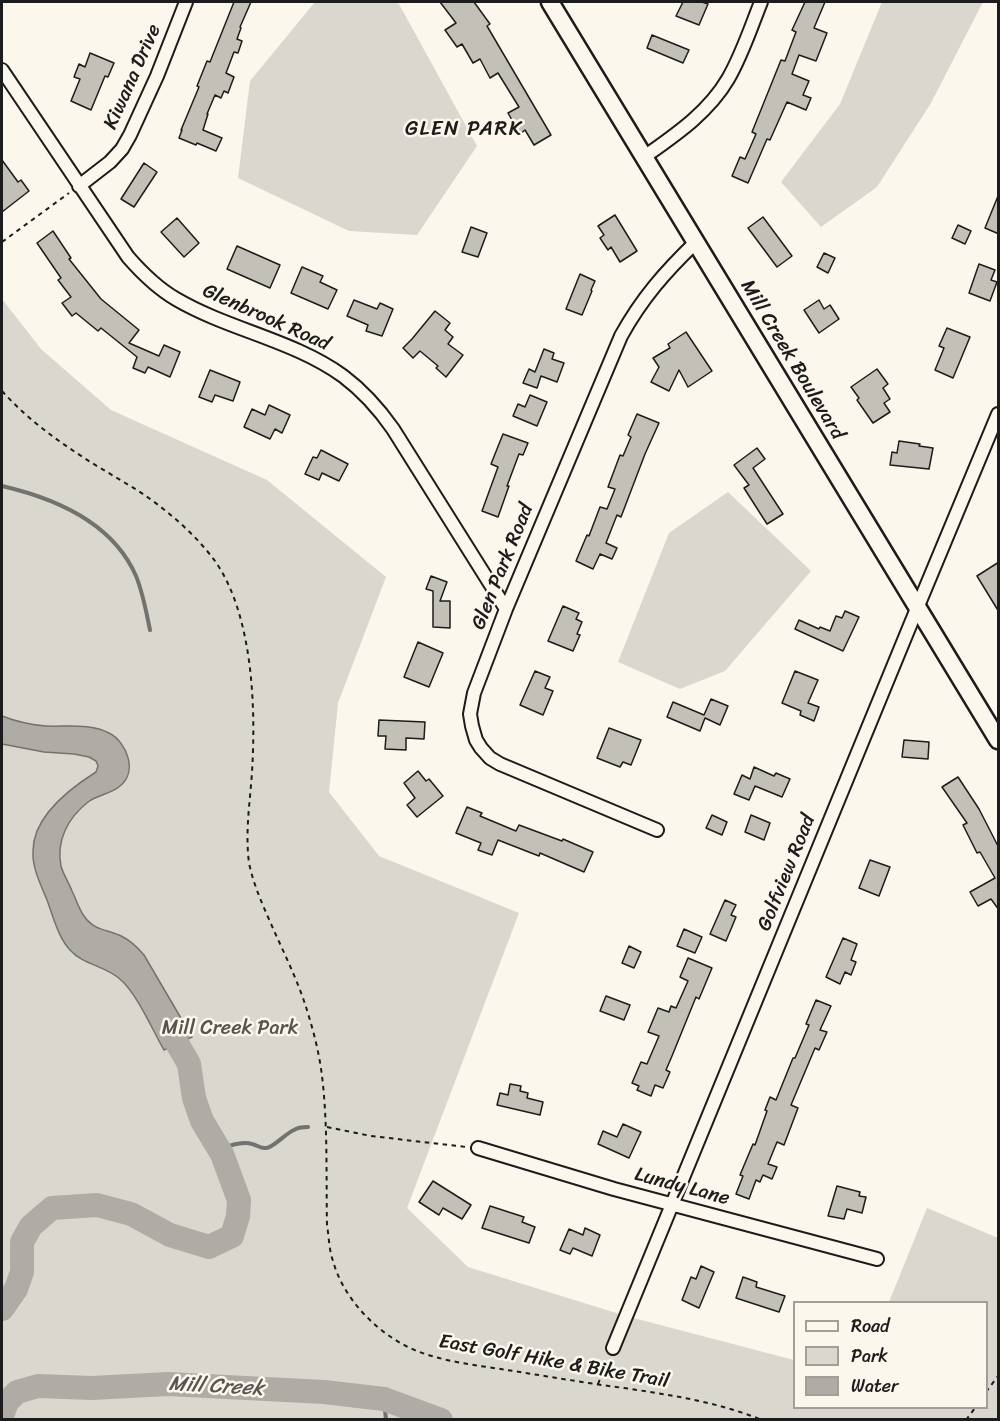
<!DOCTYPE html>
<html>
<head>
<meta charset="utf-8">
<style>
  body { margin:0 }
  #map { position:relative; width:1000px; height:1421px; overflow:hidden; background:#fbf7ec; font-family:Sriracha,sans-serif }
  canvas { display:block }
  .frame { position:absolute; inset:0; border:3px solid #1c1c1c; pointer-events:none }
  .legend { position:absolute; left:793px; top:1301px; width:195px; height:108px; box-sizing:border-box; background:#fbf7ec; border:2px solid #a29f99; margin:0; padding:8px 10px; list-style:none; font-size:18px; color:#1c1c1c }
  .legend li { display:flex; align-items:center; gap:12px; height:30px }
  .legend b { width:30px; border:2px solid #a29f99 }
</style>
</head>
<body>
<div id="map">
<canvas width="1000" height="1421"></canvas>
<div class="frame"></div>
<ul class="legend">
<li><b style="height:8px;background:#fbf7ec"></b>Road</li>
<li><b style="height:16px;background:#dad7ce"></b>Park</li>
<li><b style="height:16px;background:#afaca5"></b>Water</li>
</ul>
</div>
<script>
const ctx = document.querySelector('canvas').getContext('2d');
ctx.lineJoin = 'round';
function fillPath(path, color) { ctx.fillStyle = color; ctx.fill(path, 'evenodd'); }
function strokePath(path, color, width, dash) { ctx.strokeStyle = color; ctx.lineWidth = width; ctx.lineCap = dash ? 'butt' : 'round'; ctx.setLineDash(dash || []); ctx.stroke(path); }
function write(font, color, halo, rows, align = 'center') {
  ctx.font = font + ' Sriracha,sans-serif'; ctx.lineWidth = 5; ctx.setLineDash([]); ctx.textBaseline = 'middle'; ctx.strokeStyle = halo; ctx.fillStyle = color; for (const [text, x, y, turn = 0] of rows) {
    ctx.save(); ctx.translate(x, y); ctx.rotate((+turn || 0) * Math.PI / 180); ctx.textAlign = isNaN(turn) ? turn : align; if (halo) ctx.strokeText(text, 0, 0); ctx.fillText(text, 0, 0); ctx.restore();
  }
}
fillPath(new Path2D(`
  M315,2H394L399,4L477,146L417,235L349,231L238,178L250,81Z
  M882,2H983L931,103L877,187L821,227L781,182L840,104Z
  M2,299L41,349L111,410L267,480L386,577L338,703L329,792L379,856L519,913L407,1208L468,1267L626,1316L794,1360V1408H986V1302H889L927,1208L998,1238V1419H2Z
  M728,492L811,571L725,671L680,689L618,662L669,533Z`), '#dad7ce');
const water = new Path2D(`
  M2,716C15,721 32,725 46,726C66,727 91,723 109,733C127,742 138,772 120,786C111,794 97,795 88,802C68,818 56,840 61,866C63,874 69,883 72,891C76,899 79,909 84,916C95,932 109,929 123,937C131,941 138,948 144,955L192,1037L164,1050C153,1031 137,994 121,980C107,966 83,965 70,950C58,937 53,916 47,900C41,885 32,868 33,851C33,817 69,789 96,772L98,766L96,761L89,757L74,754L44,752L2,744Z`);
fillPath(water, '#afaca5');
strokePath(water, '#74726e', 1.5);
strokePath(new Path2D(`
  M2,486C54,498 113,523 136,576C143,593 146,611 150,630
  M219,1149C229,1146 242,1141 252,1144C257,1145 261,1149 266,1148C273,1148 286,1133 294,1130C298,1127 304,1127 308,1127
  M384,1399L386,1420`), '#74726e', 4);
strokePath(new Path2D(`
  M2,1309L16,1289L22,1272V1242L31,1226L52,1208L97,1205L131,1214L170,1235L209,1247L232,1236L238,1216L239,1200L222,1154L202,1121L194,1098L189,1064L162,1017
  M2,1416L7,1402L17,1392L38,1386L92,1388L168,1384L324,1392L384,1399L441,1420`), '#afaca5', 24);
const building = new Path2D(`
  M234,2H251L240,27L241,28L237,39L242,41L238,53L234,52L226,73L234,77L228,93L224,91L221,98L215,95L207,114H208L203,130L222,138L216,151L197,143L196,145L179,138L182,130H181L199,87L197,86L207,61L210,62Z
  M440,2H474L490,24L487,26L551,135L534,145L525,130L520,134L508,113L519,107L498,73L490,78L480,59L473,63L462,44L457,47L445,30L456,23Z
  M683,2H702L708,4L699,25L676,16Z
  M805,2H825L814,28L827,33L816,61L799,55L792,74L809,81L803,95L811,98L806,110L787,102L770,140L767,139L748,183L732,176L740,157L745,159L756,134L752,132L781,60L785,61L796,32L792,30Z
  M652,35L689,50L683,63L647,48Z
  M90,53L114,63L108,77L105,76L91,110L71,101L80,79L74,77L79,64L85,67Z
  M2,160L18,182L21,180L29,191L2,212Z
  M144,163L157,172L134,207L121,199Z
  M998,196H999V234L985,228Z
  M615,215L637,251L620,262L611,247L608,250L600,238L604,235L598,226Z
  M763,217L792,256L777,267L748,228Z
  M177,218L199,243L184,257L161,232Z
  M958,225L971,231L965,244L952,238Z
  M471,227L487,233L478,257L462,252Z
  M53,231L71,258L69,259L101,299L139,330L129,343L159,356L164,345L180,352L170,377L148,367L145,373L133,368L137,357L101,328L98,331L76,313L72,316L62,303L71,297L58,280L61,278L37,243Z
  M237,246L280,265L270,288L227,269Z
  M824,253L835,258L828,273L817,267Z
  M979,264L995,270L991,280L997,282L990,301L969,293Z
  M302,267L323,276L320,282L337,290L328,309L291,293Z
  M580,274L595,281L591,290L592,291L582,315L566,309Z
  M354,300L377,309L380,303L393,309L382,336L366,331L368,325L347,316Z
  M819,300L824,309L830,305L839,319L819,333L804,310Z
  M435,311L450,323L445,330L453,337L448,344L463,355L446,377L436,368L438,366L420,351L413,358L403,348L412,339Z
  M947,328L970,337L953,378L935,370L944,348L939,346Z
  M686,332L712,371L688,387L679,370L669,391L651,382L659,367L653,358L670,348L668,344Z
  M544,349L554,353L552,359L564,363L557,382L541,376L537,388L523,383L529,369L535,372Z
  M877,369L888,384L883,388L890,399L884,403L890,412L873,423L857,400L859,398L851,387Z
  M210,370L240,382L233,401L215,395L212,402L199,397Z
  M530,395L547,402L537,426L513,416L518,404L525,407Z
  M269,405L290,415L282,433L275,429L270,439L244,427L252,409L265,415Z
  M637,414L659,423L645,454L621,517L617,515L606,543L617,548L612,559L600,554L593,569L576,561L587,535L589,536L600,507L607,509L615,489L608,487L620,455L623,456L631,437L628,435Z
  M503,434L528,443L523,455L519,454L507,486H509L498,517L482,511L498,467L491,464Z
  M899,441L920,444L919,446L933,448L929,469L890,465L892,452L897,453Z
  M757,448L765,459L753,468L783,514L767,524L744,488L749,485L734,465Z
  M321,450L348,464L339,481L322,473L319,480L305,474L313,457L317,458Z
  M999,562V612L977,576Z
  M431,576L447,582L440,601H450V628L433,627V591L426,589Z
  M563,606L579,613L576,619L582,622L577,634L580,635L573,651L548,641Z
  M845,611L859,617L843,651L795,629L799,620L819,629L820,627L830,631L836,616L842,618Z
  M418,642L443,653L429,687L404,677Z
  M535,671L550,677L545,688L553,691L543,715L520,705Z
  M795,671L818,680L808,703L819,707L814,721L800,715L801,711L782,703Z
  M711,699L728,706L720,725L705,718L700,731L667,717L673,702L704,715Z
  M379,720L425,722L424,739L406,738V750L385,749L386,736H378Z
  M609,728L641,740L631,765L623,762L620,767L597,758Z
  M904,740L929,742L928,759L902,757Z
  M754,767L774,776L776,773L790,779L782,797L755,786L749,800L734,794L742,775L750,779Z
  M418,771L426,781L429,779L443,796L417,817L407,805L415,798L404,783Z
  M958,777L979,809L999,848V910L991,899L978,906L970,892L995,878L980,852L977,853L963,825L967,823L942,787Z
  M467,807L482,813L480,816L516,831L519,825L562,841L563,839L593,852L584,872L540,853L539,856L498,840L492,855L478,850L481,843L456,833Z
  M712,815L727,822L722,835L706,828Z
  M751,815L770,823L764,840L745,832Z
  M870,860L890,867L879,896L859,888Z
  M725,900L736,905L731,915L736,917L726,941L710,934Z
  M684,929L702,937L695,953L677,946Z
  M843,938L857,944L851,960L856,962L851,975L845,972L840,984L826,977Z
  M629,946L641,952L634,968L622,963Z
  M688,958L712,968L699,999L696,997L672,1056L666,1070L670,1072L663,1088L655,1085L651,1096L637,1090L639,1086L632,1083L641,1062L647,1064L659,1036L648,1032L658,1008L669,1012L671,1006L676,1008L688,981L680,977Z
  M606,996L630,1005L624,1020L600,1011Z
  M816,1000L831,1006L820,1030L827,1032L819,1050L815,1048L791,1105L798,1108L784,1145L777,1142L768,1164L777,1167L772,1179L763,1175L760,1182L756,1180L749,1199L736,1194L743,1176L740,1175L753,1144L755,1145L767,1111L765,1110L770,1097L776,1100L793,1058H795L809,1025L806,1024Z
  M510,1084L521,1086L520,1091L528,1093L527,1098L543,1102L540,1115L497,1105L500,1093L508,1095Z
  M623,1124L641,1132L629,1158L598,1144L603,1131L617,1137Z
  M433,1181L471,1205L462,1219L443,1208L439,1215L419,1202Z
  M837,1186L860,1192L859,1196L866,1197L862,1213L847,1209L844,1219L828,1216Z
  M490,1206L524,1217L522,1222L535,1227L529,1243L482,1228Z
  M585,1228L600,1235L592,1256L573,1248L570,1254L560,1250L569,1229L583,1235Z
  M701,1266L714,1272L699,1308L682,1300L691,1277L696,1279Z
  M743,1277L757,1282L756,1287L785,1296L779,1312L736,1298Z`);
fillPath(building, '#c3c0b8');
strokePath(building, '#1c1c1c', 1.5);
const street = new Path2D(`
  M2,70L128,257C142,273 157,288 176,299C229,330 293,340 343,376C363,391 379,409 393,429L506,609
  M644,157C675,135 708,113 728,79C742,55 751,27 761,2
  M79,186L110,162L122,149L130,135L157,76L186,2
  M657,830L500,764L490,758L481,748L476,740L472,726L470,714L474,693L506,609L621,336C642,298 665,272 696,242
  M478,1148L614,1189L877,1259
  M613,1348L918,606L998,414`);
const secondary = new Path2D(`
  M550,2L998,740`);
strokePath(street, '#1c1c1c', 16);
strokePath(secondary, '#1c1c1c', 21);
strokePath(new Path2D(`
  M2,242L69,193
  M2,391C28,420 59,442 92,463C107,472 122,481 137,490C166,509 195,534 215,561C253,615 256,708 252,772C250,803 245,831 249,863C253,882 260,899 268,917C280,945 294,972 304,1001C312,1025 319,1051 322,1076C328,1126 326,1176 327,1225C329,1237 329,1250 333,1261C343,1297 373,1329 406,1346C435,1361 475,1365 507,1370C546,1376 585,1383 624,1388C671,1395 718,1402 762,1420
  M327,1127L371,1136L466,1147
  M598,1384L608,1359
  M986,1392L998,1376
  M966,1420L975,1408`), '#1c1c1c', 2, [4.5, 4.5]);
strokePath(street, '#fbf7ec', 12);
strokePath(secondary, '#fbf7ec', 16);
write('20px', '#1c1c1c', '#fbf7ec', [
  ["Kiwana Drive",133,77,-66],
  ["Glenbrook Road",266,318,24],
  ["Mill Creek Boulevard",792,360,59],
  ["Glen Park Road",503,567,-68],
  ["Golfview Road",787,873,-68],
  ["Lundy Lane",682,1187,15],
  ["East Golf Hike & Bike Trail",554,1362,10]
]);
write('20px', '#555451', '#fbf7ec', [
  ["Mill Creek Park",230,1029]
]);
ctx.letterSpacing = '1.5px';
write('21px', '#1c1c1c', '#fbf7ec', [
  ["GLEN PARK",464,130]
]);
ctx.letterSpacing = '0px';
write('italic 21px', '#575653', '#fbf7ec', [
  ["Mill Creek",216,1387,3]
]);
</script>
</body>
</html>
